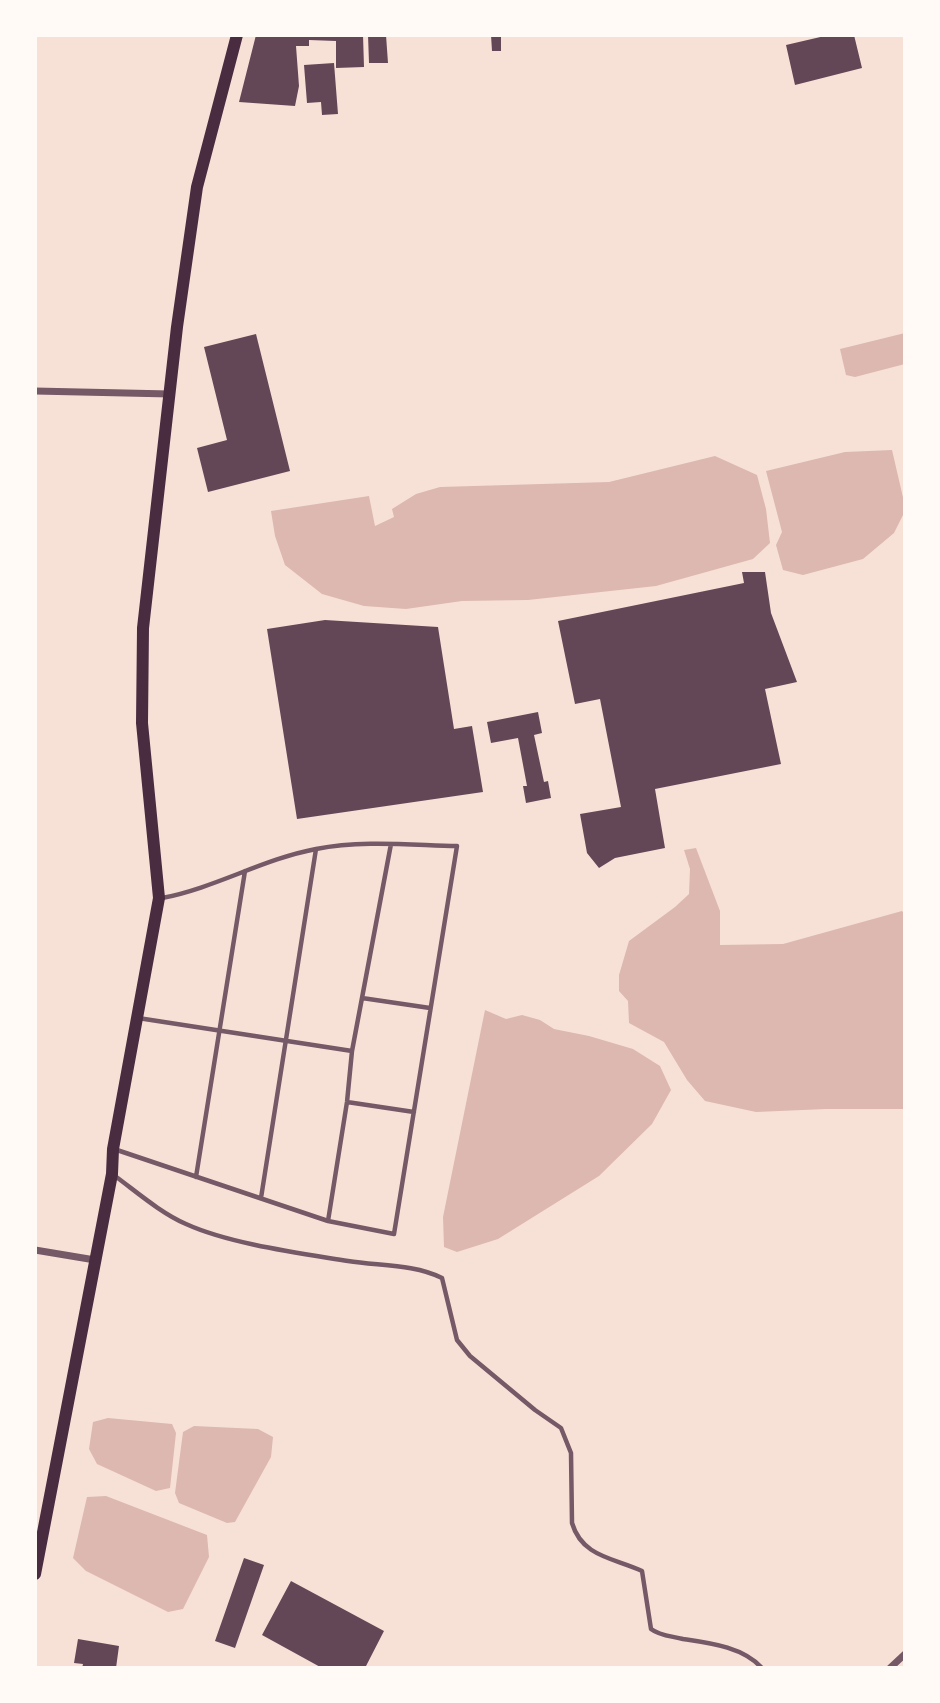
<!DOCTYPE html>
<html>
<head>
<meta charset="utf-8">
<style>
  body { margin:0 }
  #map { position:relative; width:940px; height:1703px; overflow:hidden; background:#f7e1d7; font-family:"Varela Round",sans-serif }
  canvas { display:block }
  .frame { position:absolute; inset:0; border:37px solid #fffaf5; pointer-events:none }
</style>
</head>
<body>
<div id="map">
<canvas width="940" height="1703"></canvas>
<div class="frame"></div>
</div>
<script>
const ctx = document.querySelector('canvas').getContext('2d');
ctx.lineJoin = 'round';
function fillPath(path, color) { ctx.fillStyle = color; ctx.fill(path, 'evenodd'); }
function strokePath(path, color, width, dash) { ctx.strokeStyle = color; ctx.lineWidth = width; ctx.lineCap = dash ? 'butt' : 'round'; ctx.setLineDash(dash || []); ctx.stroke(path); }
fillPath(new Path2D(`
  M905,333V364L855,377L846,375L840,349Z
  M892,450L905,506V511L894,533L863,559L803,575L783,570L776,545L782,532L766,471L845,452Z
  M715,456L757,475L766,509L770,543L753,559L656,586L528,600L462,601L406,609L364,606L322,594L285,565L275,536L271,511L369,496L375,526L394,517L392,509L416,494L440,487L609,482Z
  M696,848L720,911V945L783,944L902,911L905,915V1109H826L756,1112L705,1101L687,1080L664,1042L629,1023L628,1001L619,991V975L629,941L675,907L689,894L690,869L684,850Z
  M485,1010L506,1019L522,1015L540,1020L554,1029L589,1036L633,1049L660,1066L671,1090L652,1124L599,1176L498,1239L457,1252L444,1247L443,1217Z
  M108,1418L172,1424L176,1433L170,1488L156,1491L97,1464L89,1449L93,1422Z
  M194,1426L258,1429L273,1437L271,1457L235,1522L227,1523L179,1503L175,1493L183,1432Z
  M106,1496L207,1535L209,1557L183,1609L168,1612L86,1571L73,1558L87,1497Z`), '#dcb8b0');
fillPath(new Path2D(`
  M256,35H363L364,67L336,68V41L309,40V46H296L299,86L295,106L239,102Z
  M368,35H386L388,63H369Z
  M491,35H501V51H492Z
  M829,35H854L862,68L795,85L786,45Z
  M334,63L338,114L322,115L321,102L307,103L304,65Z
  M256,334L290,471L208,492L197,448L227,440L204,347Z
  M742,572H765L771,613L797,682L765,689L781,764L655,789L665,848L615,858L599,868L587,853L580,814L621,807L600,699L575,704L558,621L744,583Z
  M325,620L438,627L454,729L472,726L483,792L297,819L267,629Z
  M538,712L542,733L534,735L544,782L548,781L551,798L526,803L523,786H527L518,738L491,743L487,722Z
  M244,1558L264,1565L235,1648L215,1641Z
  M291,1581L384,1631L365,1668H322L262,1635Z
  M78,1639L119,1646L116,1668H82L83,1664L74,1663Z`), '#644757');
strokePath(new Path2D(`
  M362,998L430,1008
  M138,1018L352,1051
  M347,1102L414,1112
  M114,1149L328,1221L394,1234L457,846C410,845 362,840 316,849C263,859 215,888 162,898
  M115,1176C138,1193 161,1213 186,1224C230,1244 299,1253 348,1261C379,1266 414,1264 442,1278L457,1340L470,1356L535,1410L561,1428L571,1453L572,1523C582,1557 614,1558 642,1571L651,1629C660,1636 672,1636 683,1639C710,1643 743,1647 762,1668
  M196,1177L245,871
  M261,1198L316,849
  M328,1221L347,1102L352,1051L391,844`), '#755966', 4.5);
strokePath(new Path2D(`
  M35,391L170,394
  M35,1250L95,1260
  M890,1668L905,1654`), '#755966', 7);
strokePath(new Path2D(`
  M35,1574L112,1174L113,1149L159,898L142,723L143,628L177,327L197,187L237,35`), '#4a2c40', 12);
</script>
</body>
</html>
